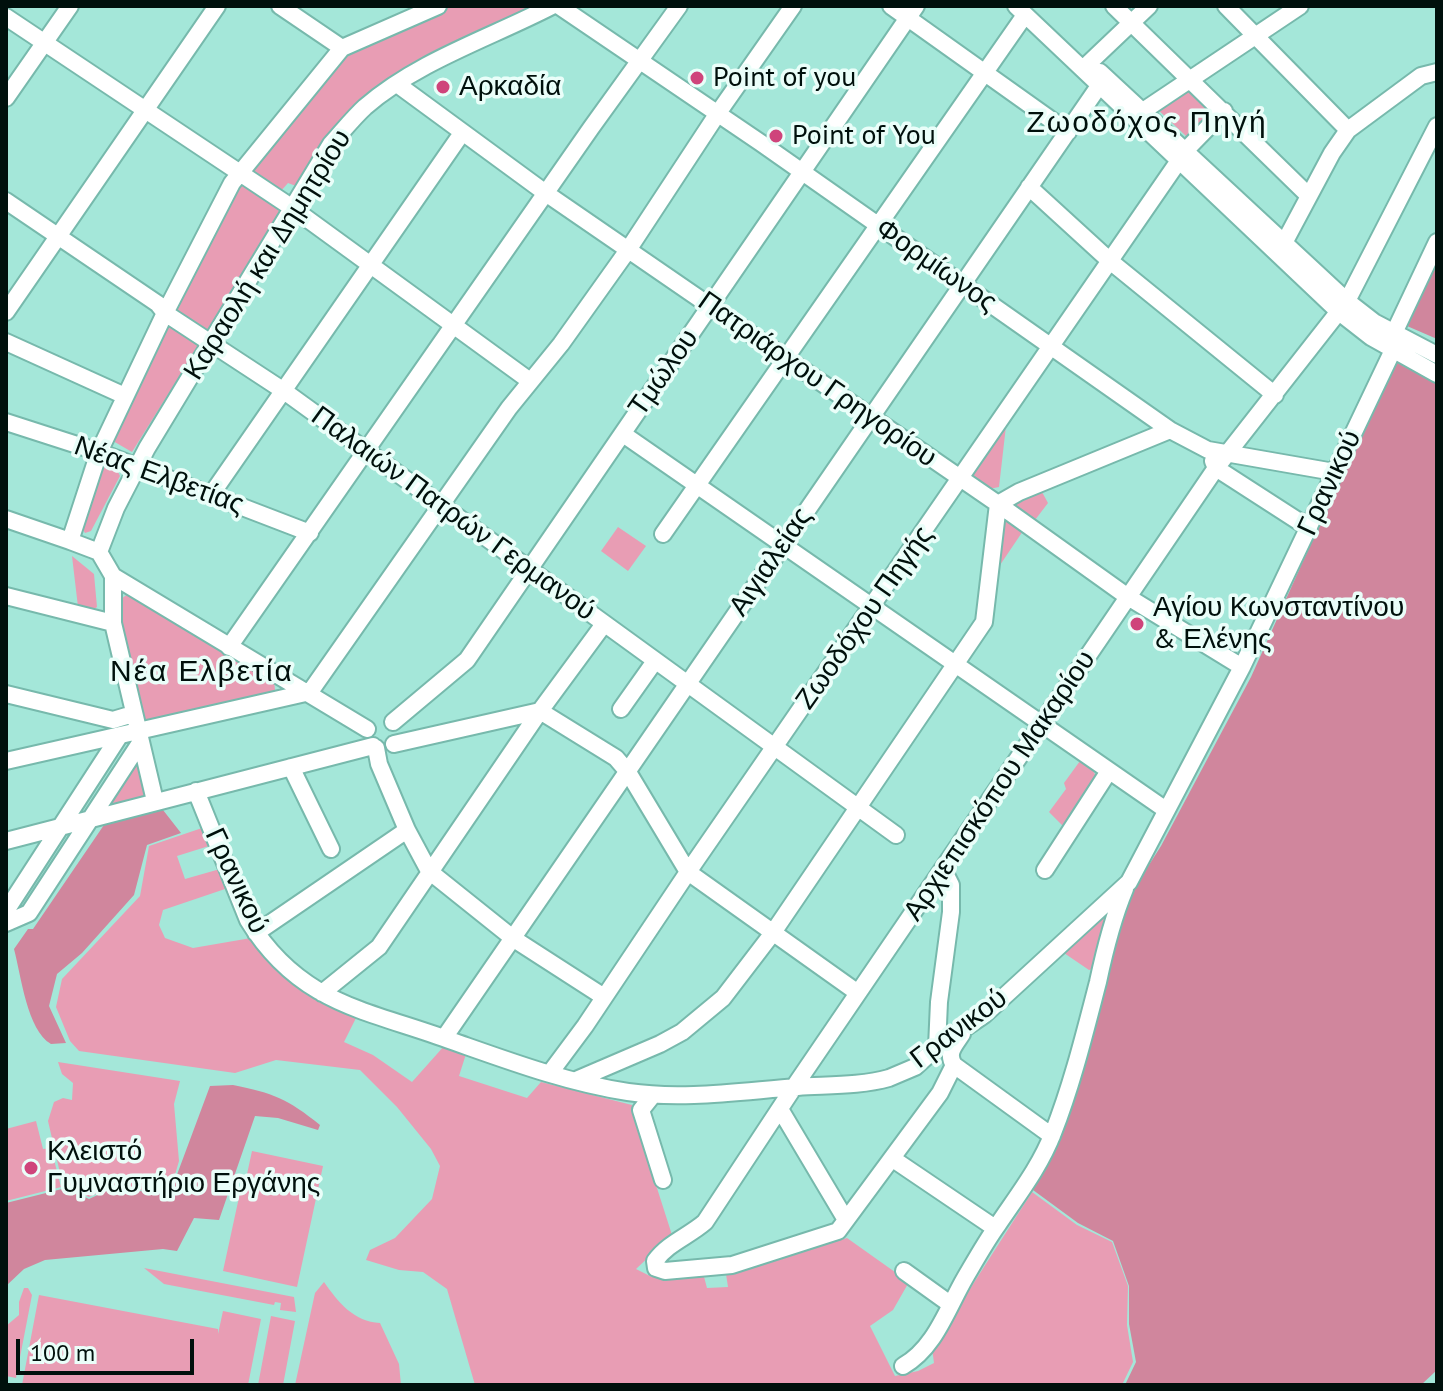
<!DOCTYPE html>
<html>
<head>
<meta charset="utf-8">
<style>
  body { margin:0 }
  #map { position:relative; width:1443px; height:1391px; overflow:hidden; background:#a4e7d9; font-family:"PT Sans",sans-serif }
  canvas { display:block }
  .frame { position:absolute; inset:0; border:8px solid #00100c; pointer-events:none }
  .scale { position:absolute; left:16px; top:1339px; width:178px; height:36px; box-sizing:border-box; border:4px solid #00100c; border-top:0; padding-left:10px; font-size:24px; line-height:28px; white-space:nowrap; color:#00100c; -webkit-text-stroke:6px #eafef9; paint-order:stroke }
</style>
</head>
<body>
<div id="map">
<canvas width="1443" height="1391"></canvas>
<div class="frame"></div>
<div class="scale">100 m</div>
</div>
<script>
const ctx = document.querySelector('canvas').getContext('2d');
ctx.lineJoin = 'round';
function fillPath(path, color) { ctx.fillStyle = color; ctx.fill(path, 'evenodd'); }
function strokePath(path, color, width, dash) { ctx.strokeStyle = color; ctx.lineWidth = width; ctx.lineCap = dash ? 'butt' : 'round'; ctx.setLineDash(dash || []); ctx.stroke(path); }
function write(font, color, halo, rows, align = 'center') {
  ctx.font = font + ' "PT Sans",sans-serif'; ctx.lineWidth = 7; ctx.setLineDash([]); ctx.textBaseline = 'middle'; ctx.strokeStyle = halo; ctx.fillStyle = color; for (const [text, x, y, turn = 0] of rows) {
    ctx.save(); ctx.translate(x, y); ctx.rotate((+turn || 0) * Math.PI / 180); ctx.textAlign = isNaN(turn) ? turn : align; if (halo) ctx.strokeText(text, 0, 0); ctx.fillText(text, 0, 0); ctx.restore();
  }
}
fillPath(new Path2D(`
  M452,6H531L416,61L364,99L339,121L296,186L288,183L280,192L251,171L304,101L355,47Z
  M1191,83L1215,107L1186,136L1154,106Z
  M245,185L278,208L279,212L208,331L175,311L239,187Z
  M172,326L197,341L199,345L132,452L113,441L167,328Z
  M1006,426L999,487L989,489L967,475L1000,427Z
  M105,466L118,472L120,476L91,531L85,533L81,526L102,468Z
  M1042,492L1048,503L1035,520L1012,506Z
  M1003,519L1023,531L998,568Z
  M618,527L646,546L628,571L601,551Z
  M72,556L94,574L97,607L91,611L78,607Z
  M129,593L274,680L275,690L272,697L148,724L140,717L120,631L117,602Z
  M142,757L152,795L110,804Z
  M1080,761L1092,769L1097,778L1064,827L1049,812L1066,789L1064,783Z
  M202,828L209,846L177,856L185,879L220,869L228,888L163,910L159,925L165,938L193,948L251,938L320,1000L356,1018L344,1042L373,1055L412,1082L445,1045L466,1054L459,1076L527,1098L541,1082L632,1105V1110L672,1235L636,1269L652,1277L703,1273L707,1288L728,1287L726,1274L847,1238L909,1282L893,1310L870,1326L895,1376L918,1371L934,1363L932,1348L1032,1192L1077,1225L1112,1242L1128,1286L1127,1325L1133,1362L1122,1385H475L447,1289L423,1272L399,1270L366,1260L370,1250L395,1238L432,1199L440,1166L431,1149L397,1107L360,1070L276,1060L235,1073L79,1051L70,1041L56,1007L62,979L140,896L149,846Z
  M1108,913L1101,932L1095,968L1089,970L1064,953Z
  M58,1062L180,1081L174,1104L179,1161L174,1178C151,1190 144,1196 120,1183L89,1197L63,1186L48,1121L54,1102L63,1098L72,1100L73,1083L62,1074Z
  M36,1121L43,1149L51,1148L61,1187L6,1201V1129Z
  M252,1151L323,1166L297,1287L223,1271L241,1188H244Z
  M144,1268L294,1297L296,1312L280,1310L281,1303L275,1302L274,1305L164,1284Z
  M324,1282C338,1302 354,1322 380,1323L399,1364L401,1385H295L315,1293Z
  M24,1288H28L32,1295L16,1378L6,1376V1326L19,1315V1302Z
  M39,1295L218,1329V1334L223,1311L261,1319L248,1385H22Z
  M271,1316L295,1321L283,1385H258Z`), '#e89db4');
fillPath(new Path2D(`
  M1437,254V339L1407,326L1405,321Z
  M1396,362L1437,384V1370L1421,1385H1125L1136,1362L1129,1324V1286L1113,1241L1078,1223L1033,1190L1055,1138L1111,939L1131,893L1161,846L1251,677L1339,481Z
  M163,810L181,833L147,845L134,895L82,953L57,974L49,1006L66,1043L51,1044C27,1030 21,975 14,949L28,929H33L106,822Z
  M233,1085C273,1093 288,1099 320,1125L318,1130L278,1118L255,1116L219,1220L194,1218L177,1251L163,1249L45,1260L24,1269L6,1286V1203L66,1188L89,1199L119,1185C142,1196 154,1191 175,1180L210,1086Z`), '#d0869d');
const minor = new Path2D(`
  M280,6L342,48
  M559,6L761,143L1170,430L1208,450L1334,472
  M891,6L1068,132
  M1016,6L1339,312L1371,337L1437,374
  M1114,6L1309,196
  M1226,6L1348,130
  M6,17L291,207L530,381
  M1089,63L1149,6
  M1100,72L1347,301L1374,322L1437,355
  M397,84L547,194L998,504L1128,597L1242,667
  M6,98L70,6
  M1143,111L1300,6
  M1185,151L1224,111
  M1029,187L1110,261L1275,395
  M6,201L158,304L165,313L284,391L896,835
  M1284,243L1332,153L1348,130L1421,76L1437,72
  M6,312L217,6
  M1394,333L1437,242
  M6,342L125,396
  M6,422L99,452L310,533
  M623,434L1166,810
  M1213,461L1216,468L1309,528
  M211,495L462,133
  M6,519L70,541
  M663,534L1025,15
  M99,552L116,508L147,448L331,144C342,132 353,118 365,107C418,61 490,38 552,6
  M113,576L367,729
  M6,596L113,623
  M229,647L591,128L679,6
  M310,692L509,408L561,344L628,250L718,113L793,6
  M6,694L113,720L133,714
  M621,709L655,661
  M393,722L467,660L916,6
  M394,744L540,711L616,758L628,772L688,872L858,993
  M376,748L379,764L407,830L429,871L514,939L604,997
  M6,761L310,692
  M291,767L331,849
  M196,791L248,920C300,1005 368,1010 452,1041C509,1061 568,1083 628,1092C684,1100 742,1091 798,1087C828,1085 861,1086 889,1078L915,1067L937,1047L984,1015L1129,882L1242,667L1393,350
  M155,801L113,623V576L99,552L70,541L99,452L165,313L232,183L342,48L438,6
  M6,841L373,746
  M1045,870L1109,771
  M6,911L120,735
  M6,923L29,913L140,743
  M256,933L407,830
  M322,993L379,947L540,711L604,624
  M962,1034C955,1045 946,1053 954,1065L1052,1136
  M444,1038L1099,86
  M937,1047L939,1002L951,912V885L943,869
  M954,1065L940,1093L838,1231L732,1265L665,1271L656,1268L655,1261C668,1243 689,1236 705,1222L794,1087L1216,468L1347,301L1437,126
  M550,1073L585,1026L688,872L1178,162
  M576,1080L660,1044L682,1032L723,998L772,934L984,622L998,504L1019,492L1170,430
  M653,1095L641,1110L663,1180
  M780,1109L846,1220
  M893,1159L995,1228
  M904,1271L950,1304
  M903,1366C935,1348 947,1309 965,1278C975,1261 985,1243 997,1226C1017,1196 1040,1167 1053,1133C1072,1085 1085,1032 1098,982C1105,949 1112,920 1125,889`);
strokePath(minor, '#77b9ac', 20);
strokePath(minor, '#fff', 16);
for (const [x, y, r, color] of [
  [697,78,8,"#cf447b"],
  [443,87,8,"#cf447b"],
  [776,136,8,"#cf447b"],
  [1137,624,8,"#cf447b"],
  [31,1168,8,"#cf447b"]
]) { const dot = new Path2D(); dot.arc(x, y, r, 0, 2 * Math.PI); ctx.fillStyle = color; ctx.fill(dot); strokePath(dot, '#eafef9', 3); }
write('28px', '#00100c', '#eafef9', [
  ["Point of you",713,78],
  ["Αρκαδία",459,87],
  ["Point of You",792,136],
  ["Αγίου Κωνσταντίνου",1153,608],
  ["& Ελένης",1153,640],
  ["Κλειστό",47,1152],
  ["Γυμναστήριο Εργάνης",47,1184]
], 'left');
write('28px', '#00100c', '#eafef9', [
  ["Καραολή και Δημητρίου",268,255,-58],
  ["Φορμίωνος",936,266,35],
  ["Τμώλου",664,373,-55],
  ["Πατριάρχου Γρηγορίου",817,380,35],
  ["Νέας Ελβετίας",159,476,20],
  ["Γρανικού",1330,483,-65],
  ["Παλαιών Πατρών Γερμανού",453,514,36],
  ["Αιγιαλείας",771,562,-56],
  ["Ζωοδόχου Πηγής",865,618,-55],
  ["Αρχιεπισκόπου Μακαρίου",1000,786,-56],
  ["Γρανικού",236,881,65],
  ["Γρανικού",959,1029,-37]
]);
ctx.letterSpacing = '2px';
write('30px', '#00100c', '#eafef9', [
  ["Ζωοδόχος Πηγή",1147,123],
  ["Νέα Ελβετία",202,672]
]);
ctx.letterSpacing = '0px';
</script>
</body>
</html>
